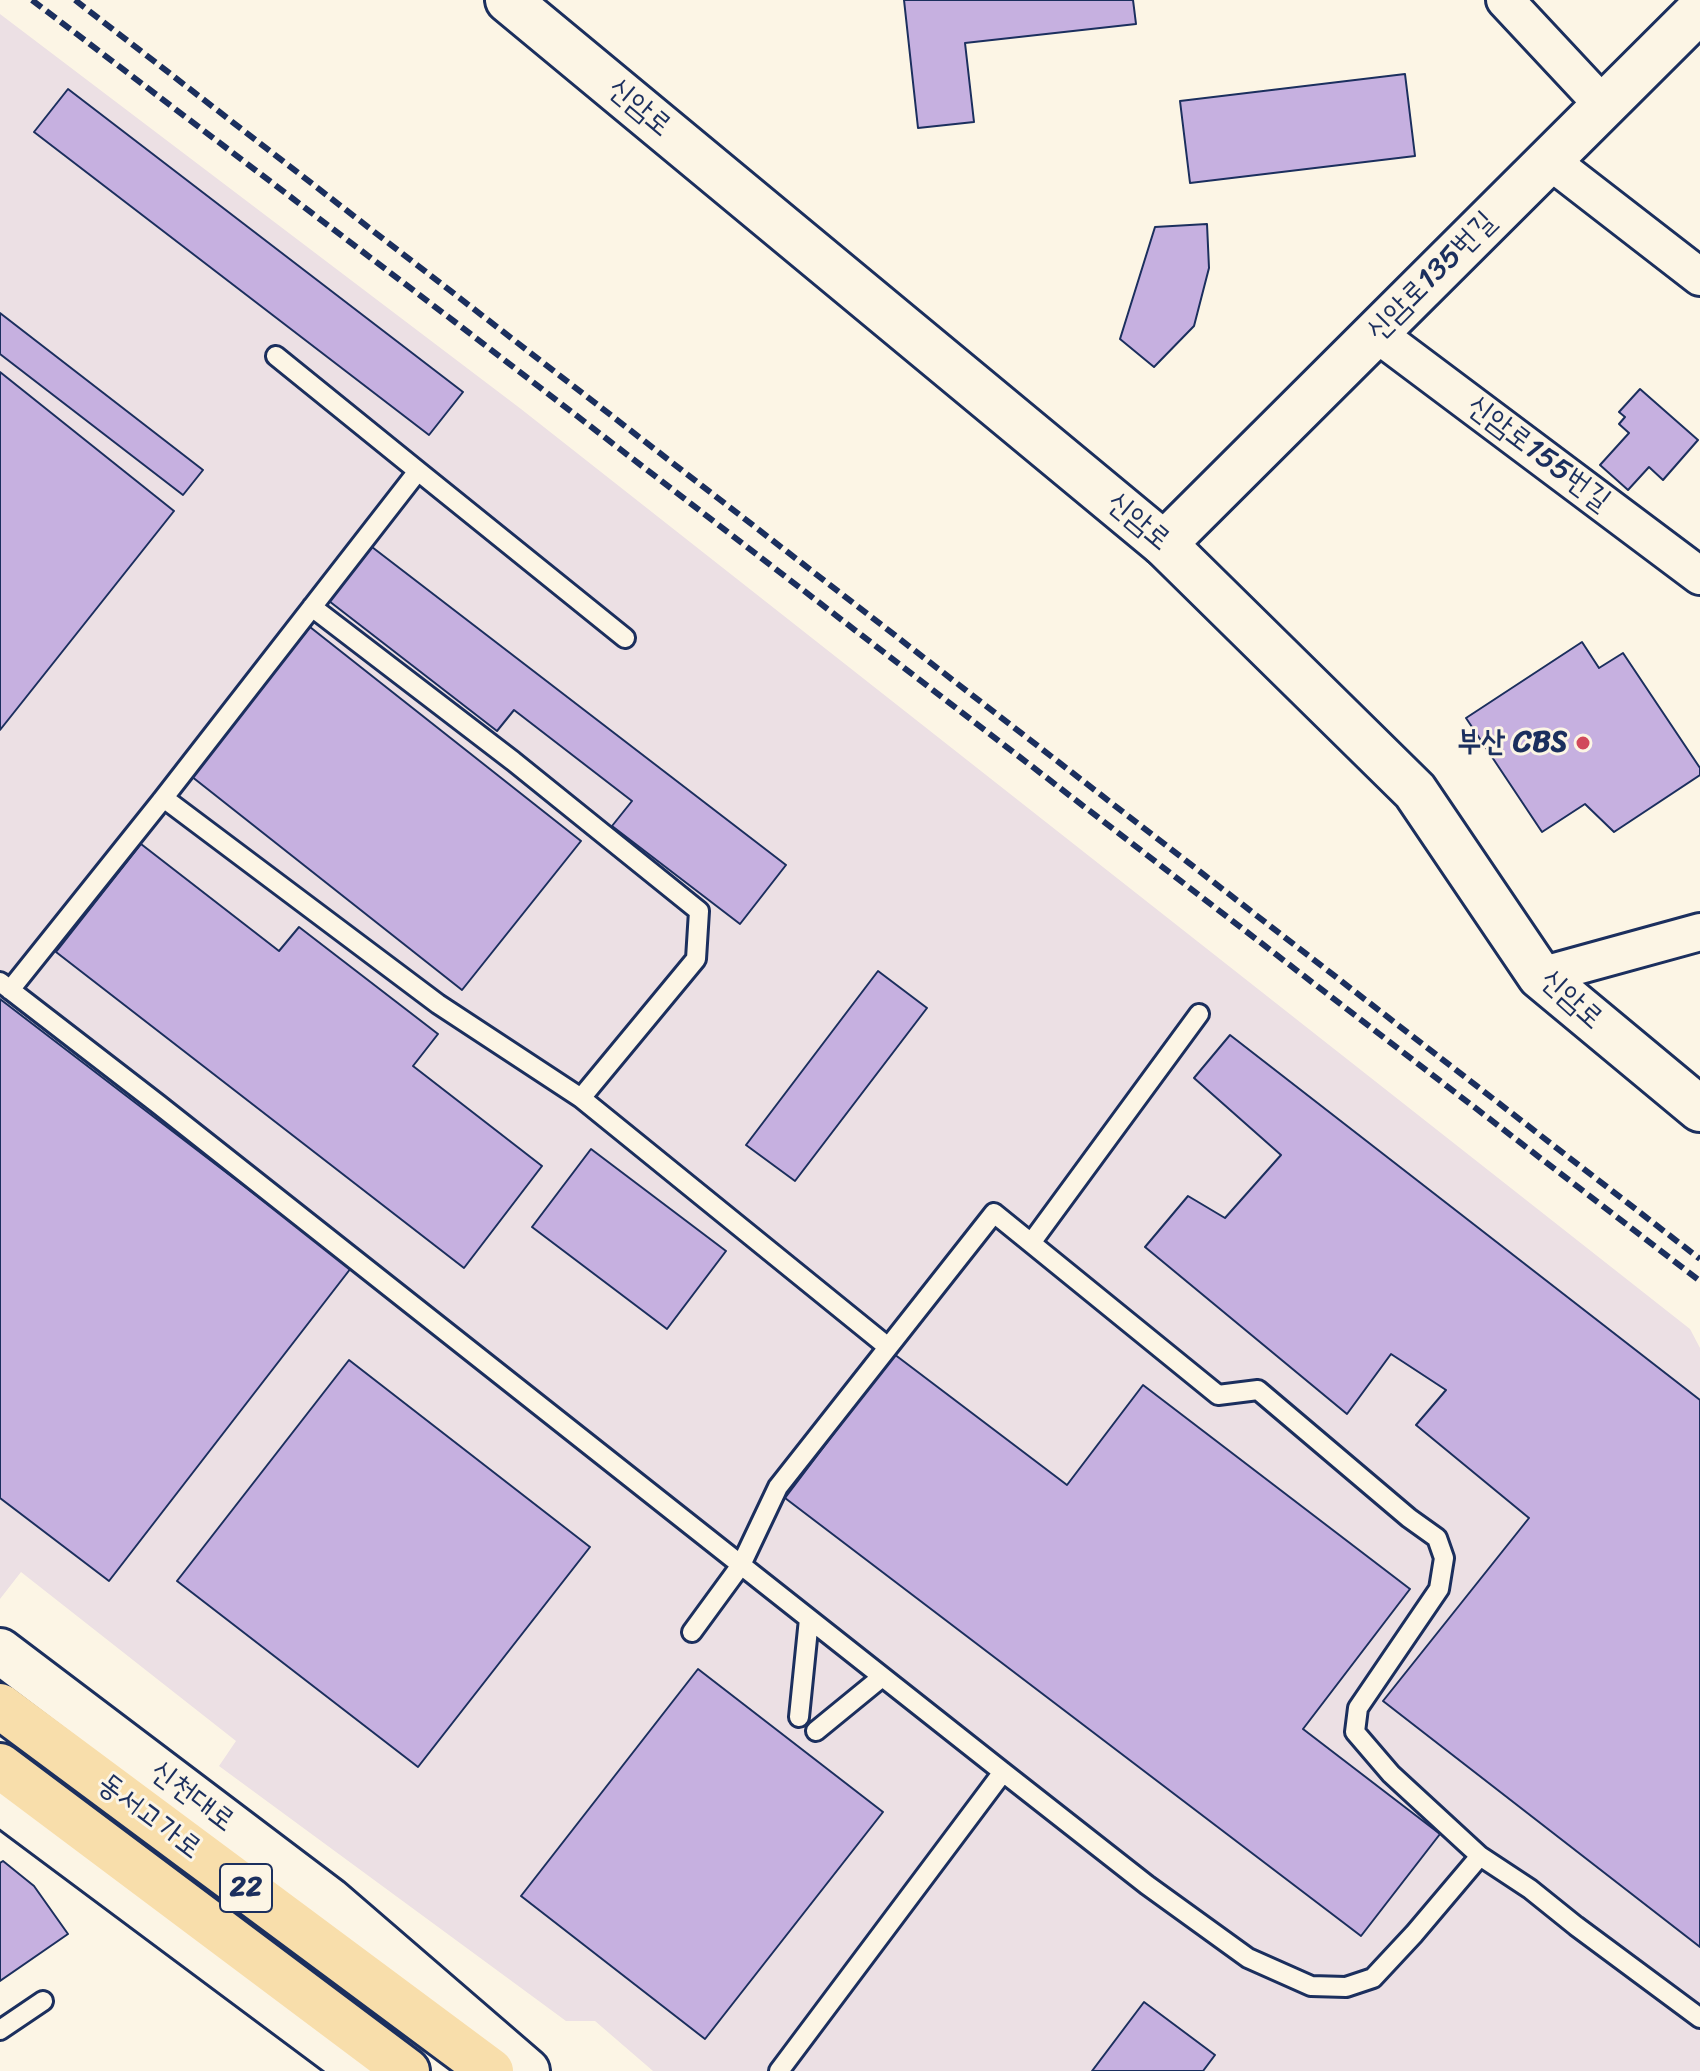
<!DOCTYPE html>
<html>
<head>
<meta charset="utf-8">
<style>
  body { margin:0 }
  canvas { display:block; background:#fcf5e5 }
</style>
</head>
<body>
<canvas width="1700" height="2071"></canvas>
<script>
const ctx = document.querySelector('canvas').getContext('2d');
ctx.lineJoin = 'round';
function fillPath(path, color) { ctx.fillStyle = color; ctx.fill(path, 'evenodd'); }
function strokePath(path, color, width, dash) { ctx.strokeStyle = color; ctx.lineWidth = width; ctx.lineCap = dash ? 'butt' : 'round'; ctx.setLineDash(dash || []); ctx.stroke(path); }
function write(font, color, halo, rows, align = 'center') {
  ctx.font = font + ' Sriracha,"Poor Story",sans-serif'; ctx.lineWidth = 6; ctx.setLineDash([]); ctx.textBaseline = 'middle'; ctx.strokeStyle = halo; ctx.fillStyle = color; for (const [text, x, y, turn = 0] of rows) {
    ctx.save(); ctx.translate(x, y); ctx.rotate((+turn || 0) * Math.PI / 180); ctx.textAlign = isNaN(turn) ? turn : align; if (halo) ctx.strokeText(text, 0, 0); ctx.fillText(text, 0, 0); ctx.restore();
  }
}
fillPath(new Path2D(`
  M0,14L521,409L1690,1329L1700,1348V2071H653L595,2021H566L219,1766L236,1741L21,1572L0,1599Z`), '#ece0e4');
const building = new Path2D(`
  M904,0H1133L1136,24L965,43L974,122L918,128Z
  M1405,74L1415,156L1190,183L1180,101Z
  M68,89L463,392L429,435L34,132Z
  M1207,224L1209,268L1194,326L1154,367L1120,339L1155,227Z
  M0,313L203,470L183,495L0,354Z
  M0,372L174,511L0,730Z
  M1640,389L1698,440L1663,480L1649,467L1628,490L1600,465L1629,433L1619,424L1625,417L1619,412Z
  M372,547L786,865L740,924L612,826L632,801L514,710L497,731L329,601Z
  M310,627L581,841L462,990L191,776Z
  M1582,642L1599,668L1623,653L1700,768V775L1614,832L1585,804L1542,832L1466,718Z
  M141,844L279,951L299,927L438,1034L413,1066L542,1166L464,1268L56,952Z
  M878,971L927,1008L795,1181L746,1145Z
  M0,999L351,1268L109,1581L0,1498Z
  M1230,1035L1700,1400V1947L1383,1701L1529,1518L1416,1425L1446,1390L1391,1354L1347,1414L1145,1247L1188,1196L1225,1218L1281,1155L1194,1078Z
  M591,1149L726,1251L667,1329L532,1227Z
  M894,1354L1067,1485L1143,1385L1410,1589L1303,1729L1440,1834L1361,1936L785,1498Z
  M349,1360L590,1547L418,1767L177,1581Z
  M698,1669L883,1812L705,2039L521,1896Z
  M3,1861L34,1886L68,1934L0,1981V1863Z
  M1144,2002L1215,2055L1203,2071H1092Z`);
fillPath(building, '#c6b0e0');
strokePath(building, '#1b2f5e', 2);
const service = new Path2D(`
  M418,471L625,638
  M312,607L513,761L699,911L696,959L581,1098
  M162,800L169,802L438,1004L581,1098L888,1347
  M0,982L158,1104L1003,1772L1147,1885L1248,1958L1311,1986L1346,1987L1373,1978L1414,1934L1480,1856
  M10,990L162,800L418,471L276,356
  M1199,1014L1031,1243L1218,1395L1258,1390L1409,1518L1437,1538L1444,1558L1439,1589L1358,1708L1355,1732L1391,1774L1480,1856L1530,1889L1576,1926L1700,2018
  M692,1632L741,1565L778,1487L994,1213L1031,1243
  M799,1717L809,1619
  M816,1731L882,1677
  M0,2030L43,2001
  M779,2071L1003,1772`);
const minor = new Path2D(`
  M1505,0L1604,106
  M1549,160L1700,277
  M1376,333L1700,576
  M1540,976L1700,932`);
const tertiary = new Path2D(`
  M1164,544L1700,10`);
const secondary = new Path2D(`
  M508,0L1164,544L1415,791L1540,976L1700,1109
  M0,1651L329,1900L527,2071
  M0,1801L362,2071`);
const trunk = new Path2D(`
  M0,1706L491,2071
  M0,1766L407,2071`);
strokePath(service, '#1b2f5e', 24);
strokePath(minor, '#1b2f5e', 42);
strokePath(tertiary, '#1b2f5e', 50);
strokePath(secondary, '#1b2f5e', 50);
strokePath(trunk, '#1b2f5e', 50);
strokePath(service, '#fcf5e5', 18);
strokePath(minor, '#fcf5e5', 36);
strokePath(tertiary, '#fcf5e5', 44);
strokePath(secondary, '#fcf5e5', 44);
strokePath(trunk, '#f8deab', 44);
strokePath(new Path2D(`
  M32,0L455,322L1700,1281
  M75,0L1700,1259`), '#1b2f5e', 6, [12, 6]);
for (const [x, y, r, color] of [
  [1583,743,8,"#d1495b"]
]) { const dot = new Path2D(); dot.arc(x, y, r, 0, 2 * Math.PI); ctx.fillStyle = color; ctx.fill(dot); strokePath(dot, '#fcf5e5', 3); }
for (const [x, y, w] of [
  [246,1888,52]
]) { const box = new Path2D(); box.roundRect(x - w / 2, y - 24, w, 48, 6); ctx.fillStyle = '#fcf5e5'; ctx.fill(box); strokePath(box, '#1b2f5e', 2); }
write('bold 28px', '#1b2f5e', null, [
  ["22",246,1888]
]);
write('30px', '#1b2f5e', '#fcf5e5', [
  ["신암로",639,108,40],
  ["신암로135번길",1432,277,-45],
  ["신암로155번길",1538,454,37],
  ["신암로",1138,522,40],
  ["신암로",1571,1000,42],
  ["신천대로",192,1797,37],
  ["동서고가로",149,1817,37]
]);
write('bold 30px', '#1b2f5e', '#fcf5e5', [
  ["부산 CBS",1567,743]
], 'right');
</script>
</body>
</html>
